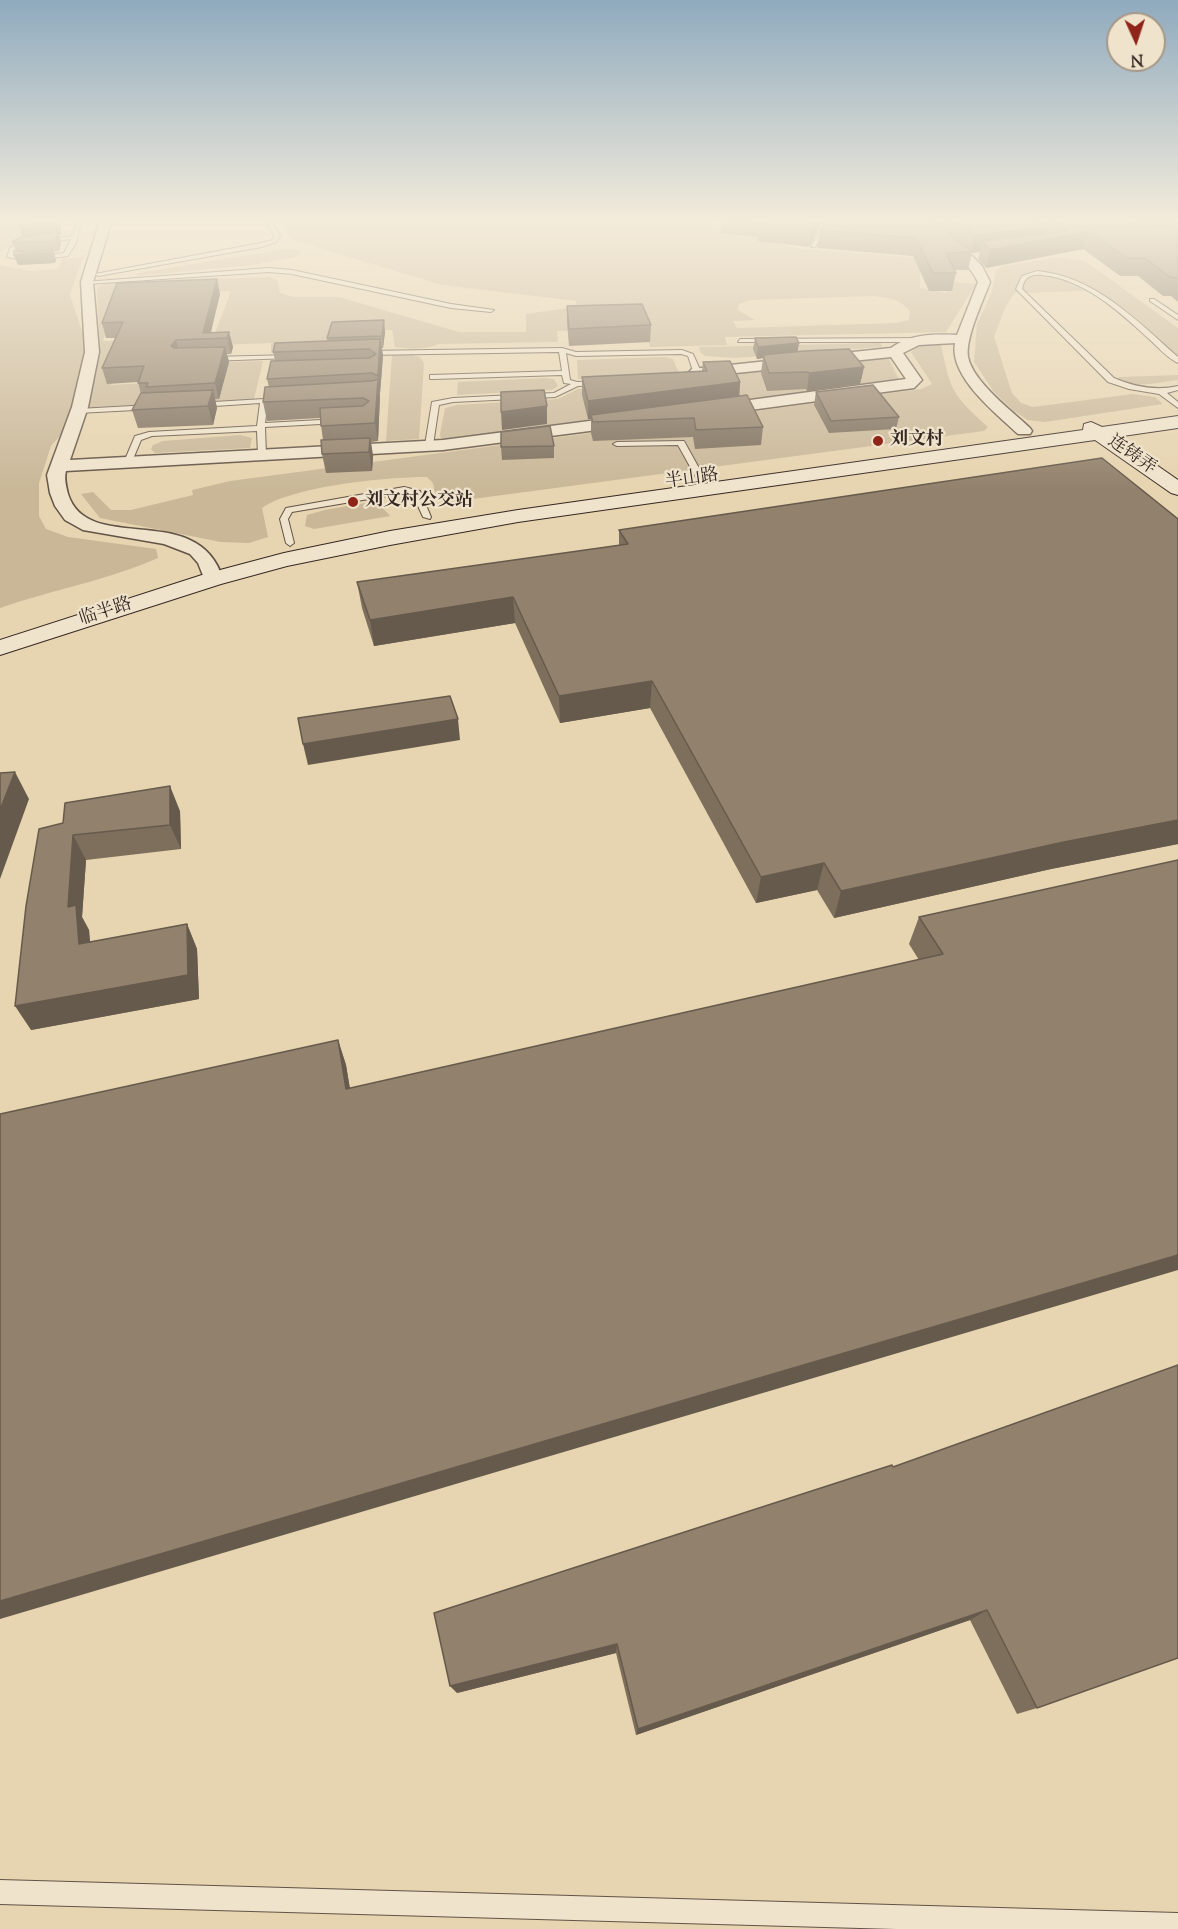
<!DOCTYPE html>
<html>
<head>
<meta charset="utf-8">
<style>
  body { margin:0 }
  #map { position:relative; width:1178px; height:1929px; overflow:hidden; background:#e7d4b0; font-family:"Sorts Mill Goudy",serif }
  canvas { display:block }
  .north { position:absolute; left:1106px; top:12px; width:60px; height:60px; box-sizing:border-box; background:#efe3cc; border:2px solid #a59888; border-radius:50%; rotate:177deg; font-size:16px; font-weight:700; line-height:24px; text-align:center; color:#362822 }
  .north::after { content:''; display:block; margin:auto; width:21px; height:27px; background:#8f2418; clip-path:polygon(50% 0,100% 100%,50% 72%,0 100%) }
</style>
</head>
<body>
<div id="map">
<canvas width="1178" height="1929"></canvas>
<div class="north">N</div>
</div>
<script>
const ctx = document.querySelector('canvas').getContext('2d');
ctx.lineJoin = 'round';
function fillPath(path, color) { ctx.fillStyle = color; ctx.fill(path, 'evenodd'); }
function strokePath(path, color, width, dash) { ctx.strokeStyle = color; ctx.lineWidth = width; ctx.lineCap = dash ? 'butt' : 'round'; ctx.setLineDash(dash || []); ctx.stroke(path); }
function write(font, color, halo, rows, align = 'center') {
  ctx.font = font + ' "Sorts Mill Goudy","Noto Serif SC",serif'; ctx.lineWidth = 4.5; ctx.setLineDash([]); ctx.textBaseline = 'middle'; ctx.strokeStyle = halo; ctx.fillStyle = color; for (const [text, x, y, turn = 0] of rows) {
    ctx.save(); ctx.translate(x, y); ctx.rotate((+turn || 0) * Math.PI / 180); ctx.textAlign = isNaN(turn) ? turn : align; if (halo) ctx.strokeText(text, 0, 0); ctx.fillText(text, 0, 0); ctx.restore();
  }
}
fillPath(new Path2D(`
  M0,220H19L21,241L0,252Z
  M280,220H704L712,224L796,248L920,258V288L946,293L952,282L976,284L946,332L725,337L727,345L650,347L645,329L557,331L558,342L438,344C426,350 408,349 395,347L392,330L332,331L326,351L271,353V343L215,345L212,341L231,291L117,297L103,341H129L111,385L165,382L167,364L263,361L254,399L88,408L100,351L97,290L99,286L108,283L270,277L278,281L280,293L293,297H339L459,332H526V314L574,307L577,301L442,285L293,240ZM874,296C889,298 900,299 910,311L909,320L896,323L737,328L733,321L755,320L738,310L739,304L751,300Z
  M284,249L299,250L302,253L295,257L252,265L136,276L138,273Z
  M83,257L70,295L86,343L72,422L51,446L39,483V516L46,529L68,537L156,549L158,558C108,580 52,590 0,608V265L31,271L58,269L62,259Z
  M1059,257L1085,261L1178,328V362L1097,296L1086,291L1014,293L1004,310L994,337L1012,393L1021,403L1033,407L1133,394L1155,397L1163,404L1045,422L1028,420L1014,411L994,392L974,362L977,324L992,292L996,271L1003,266Z
  M881,343L882,347L735,358L705,356L700,352L699,347Z
  M930,343L941,345C951,392 952,394 988,427L984,431L450,502L436,498L433,483L427,477C387,477 293,486 262,508L268,537L249,543L221,542L100,518L81,494L93,492L111,510H131L193,495L192,490L230,481L921,389L932,384L911,352L917,346Z
  M409,354L420,357L424,363L419,439L386,441L392,355Z
  M665,357L673,359L679,373L671,375L578,379L577,360Z
  M888,357L900,382L441,439L440,434L445,408L457,405L558,399L578,389L690,382L703,376Z
  M1178,375V380C1160,382 1133,390 1118,377Z
  M544,378L554,379L558,386L552,390L457,395L458,382Z
  M240,435L252,438L250,448L155,453L151,449L153,445L163,441Z
  M377,501L390,516L314,529L305,526L307,515L325,510Z`), '#c9b798');
const lane = new Path2D(`
  M102,220L81,223L76,243L68,256L31,261L7,257L10,248L24,241L73,236L76,221ZM71,239L64,253L31,257L13,256L15,250L25,245Z
  M265,220H271L280,236L276,242L262,247L98,276L95,274L261,243L272,240L274,236Z
  M827,220H833L815,247H811Z
  M269,268L292,270L451,304L494,310L491,312L451,308L292,274L269,272L87,284L84,282Z
  M1037,271C1095,276 1137,321 1178,357V363C1167,358 1158,347 1149,339C1120,312 1084,279 1042,275C1031,274 1024,277 1022,289L1114,378C1135,387 1155,391 1178,386V390L1167,393L1178,402V408L1159,394L1129,389L1108,382L1016,289L1022,276Z
  M1150,299H1154L1178,315V320L1150,301Z
  M740,339L925,338L928,340L925,342H738Z
  M562,348L576,352L682,350L693,354L701,372L687,380H681V376L693,371L688,356L681,354L576,356L566,353L570,380L577,382L599,381H602V385L578,386L555,397L453,402L439,405L433,445L429,447L425,445L432,402L453,398L554,393L571,384L564,383L562,375L433,379H430V375L562,371L559,352L366,355L363,353L366,351Z
  M292,355L290,358L210,361L207,359L210,357Z
  M264,399L268,401L265,423L339,419L343,421L339,423L265,427L266,455L262,457L258,455L257,431L152,436L141,440L131,464L124,462L135,436L149,432L257,426L260,403L200,407L196,405L197,403Z
  M151,405H154V409L78,413L74,411L78,409Z
  M684,441L705,479L704,481H698L678,445L617,446L613,444L617,442Z
  M404,487L420,491L431,517L430,519L423,517L413,495L404,493L292,512L288,519L294,543L290,546L286,543L280,519L286,508Z
  M0,1880L1178,1913V1929H896L0,1904Z`);
const street = new Path2D(`
  M100,220H112L93,282L99,352L88,407L70,460L443,440L628,416L636,421L628,426L443,450L66,471C64,478 66,486 68,494C88,557 198,498 223,579L220,583H206L198,563L190,554L164,544L83,530L65,520L55,506L50,493L47,475L72,407L85,352L81,282Z
  M914,220H927L973,257L982,266L990,282C983,301 965,338 968,357C973,382 1012,411 1030,428L1032,431L1030,434H1018C996,413 949,377 955,343L919,345L903,353L922,380L914,388L713,415L707,413L705,410L713,405L906,379L891,357L697,377L692,375L689,372L692,369L891,348C910,334 934,334 957,335L978,282C965,254 934,242 914,220Z`);
const secondary = new Path2D(`
  M1178,416V428L1116,437L1178,480V495L1171,493L1095,440L518,522L390,545L287,566L221,584L0,655V640L205,574L284,553L390,531L518,510L1083,430L1084,424L1091,422L1102,427Z`);
strokePath(lane, '#625346', 2);
strokePath(street, '#625346', 3);
strokePath(secondary, '#362822', 2);
fillPath(lane, '#efe3cc');
fillPath(street, '#efe3cc');
fillPath(secondary, '#efe3cc');
fillPath(new Path2D(`
  M16,220L61,235H59L61,243L59,251L53,252L56,260L55,263L18,265L14,255L16,251L13,243L23,237Z
  M722,220H824L809,247L757,241L758,237L721,233Z
  M827,220H1178V302L1171,296H1163L1138,276H1120L1083,249L986,268L978,259L980,252L972,253L968,270H955L956,273L952,291H929L913,256L817,248L820,230Z
  M220,294L211,332H229L233,347L231,354H227L229,362L219,399H215L217,408L213,425L138,428L132,410L141,394L138,382L107,384L102,368L115,338H106L102,323Z
  M567,306L651,325L650,342L569,346L567,323Z
  M385,332L383,348H382L383,356L380,393L378,441L371,442L373,456L372,471L326,473L322,454L323,440L320,418L267,421L263,402L269,387L267,379L275,360L273,352L327,341V338Z
  M755,338L799,343L797,352L864,367L860,384L807,391L806,389L767,391L761,373L763,358L757,359L753,349Z
  M703,362L740,382L739,396L763,427L761,445L695,449L693,437L593,441L591,433V419H588L582,395V377L702,371Z
  M816,392L899,417L896,429L829,433L814,405Z
  M554,446V458L502,460L501,447Z
  M1178,519V844L1051,869L834,918L817,890L756,903L650,708L560,723L515,623L374,646L362,608L357,582L619,546V530Z
  M180,811L181,849L86,860L82,917L89,930L90,942L187,924L197,949L199,999L31,1030L63,823Z
  M1178,860L0,1619L338,1040L346,1065L350,1089L919,960L909,944L919,917Z
  M1178,1365L1037,1708L1017,1714L970,1620L636,1735L616,1653L457,1693L893,1467Z`), '#7e6f5d');
fillPath(new Path2D(`
  M57,220H61V235H59L61,243L59,251L55,241L23,239L19,226Z
  M817,220H824L809,247L811,229Z
  M1048,227L1044,240L1089,231L1083,249L986,268L990,250L982,241L980,252L971,253L975,235Z
  M53,249L56,260L55,263L18,265L14,255Z
  M217,279L220,294L209,339L203,333Z
  M384,320L385,332L383,348L382,336Z
  M229,332L233,347L231,354L227,338Z
  M380,339L383,356L380,393L378,376Z
  M176,340L180,356L171,346Z
  M799,343L797,355H763V358L757,359L758,347Z
  M225,347L229,362L219,399L215,383Z
  M864,367L860,384L807,391L809,373Z
  M378,379L380,397L378,441L375,423Z
  M740,382L739,400L591,415V419H588V401Z
  M213,390L217,408L213,425L208,406Z
  M547,406V424L502,430L501,412Z
  M370,438L373,456L372,471L369,452Z
  M513,597L515,623L374,646L370,620Z
  M652,681L650,708L560,723L559,696Z
  M458,719L460,740L308,765L303,744Z
  M15,772L29,799L0,879V810Z
  M170,786L180,811L181,849L170,825Z
  M1178,820V844L1051,869L834,918L841,891L1064,842Z
  M73,835L86,860L82,917L89,930L92,968L79,944L68,907Z
  M824,863L817,890L756,903L761,877Z
  M187,924L197,949L199,999L31,1030L15,1006Z
  M338,1040L346,1065L354,1114L346,1089Z
  M1178,1255V1270L0,1619V1601Z
  M987,1610L970,1620L636,1735L638,1729Z
  M617,1644L616,1653L457,1693L450,1686Z`), '#665a4c');
const building = new Path2D(`
  M17,220H57V222L19,226Z
  M762,220H817L811,229L759,223Z
  M827,220H933L972,252L946,253L956,273H933L916,238L820,230Z
  M956,220H1035L1048,227L975,235Z
  M1052,220H1137L1135,223L1137,225L1178,228V278L1170,277L1145,258H1127L1089,231L990,250L982,241L1066,231L1065,227Z
  M58,232L55,241L13,243V241L22,237Z
  M53,249L52,252L14,255V250L28,253Z
  M217,279L203,333L229,332L227,338L176,340L171,346L174,348L225,347L215,383L146,387L148,383H138L144,366L102,368L123,322L102,323L117,283Z
  M642,304L651,325L569,329L567,306Z
  M384,320L382,336L327,338L332,322Z
  M796,337L799,343L758,347L755,338Z
  M380,339L378,376L372,373L267,379L271,361L369,358L376,354L369,349L273,352L275,343Z
  M849,349L864,367L809,373L808,372L769,373L763,355L804,351Z
  M730,361L740,382L588,401L582,377L707,371L703,362Z
  M378,379L375,423L321,426L320,408L363,406L369,401L363,398L263,402L265,387L372,381Z
  M873,385L899,417L831,421L816,392Z
  M213,390L208,406L132,410L141,393Z
  M544,390L547,406L501,412V392Z
  M747,395L763,427L696,430L694,418L593,422L591,415Z
  M550,426L554,446L501,447V432Z
  M370,438L369,452L322,454L321,440Z
  M1102,458L1178,519V820L1064,842L841,891L824,863L761,877L652,681L559,696L513,597L370,620L357,582L628,544L619,530Z
  M450,696L458,719L303,744L298,718Z
  M15,772L0,810V773Z
  M170,786V825L73,835L68,907L76,905L79,944L187,924L188,975L15,1006L26,906L39,829L63,823L65,803Z
  M1178,860V1255L0,1601V1114L338,1040L346,1089L943,954L919,917Z
  M1178,1365V1658L1037,1708L987,1610L638,1729L617,1644L450,1686L434,1613L892,1465L893,1467Z`);
fillPath(building, '#92816c');
strokePath(building, '#665a4c', 1.5);
const sky = ctx.createLinearGradient(0, 0, 0, 490);
sky.addColorStop(0, '#8faabe');
sky.addColorStop(0.45, '#f4ecdb');
sky.addColorStop(1, '#f4ecdb00');
ctx.fillStyle = sky;
ctx.fillRect(0, 0, 1178, 490);
for (const [x, y, r, color] of [
  [878,441,6,"#8f2418"],
  [353,502,6,"#8f2418"]
]) { const dot = new Path2D(); dot.arc(x, y, r, 0, 2 * Math.PI); ctx.fillStyle = color; ctx.fill(dot); strokePath(dot, '#efe3cc', 2); }
write('bold 18px', '#362822', '#efe3cc', [
  ["刘文村",890,441],
  ["刘文村公交站",365,502]
], 'left');
write('18px', '#362822', '#efe3cc', [
  ["连铸弄",1131,456,35],
  ["半山路",692,480,-8],
  ["临半路",106,613,-18]
]);
</script>
</body>
</html>
